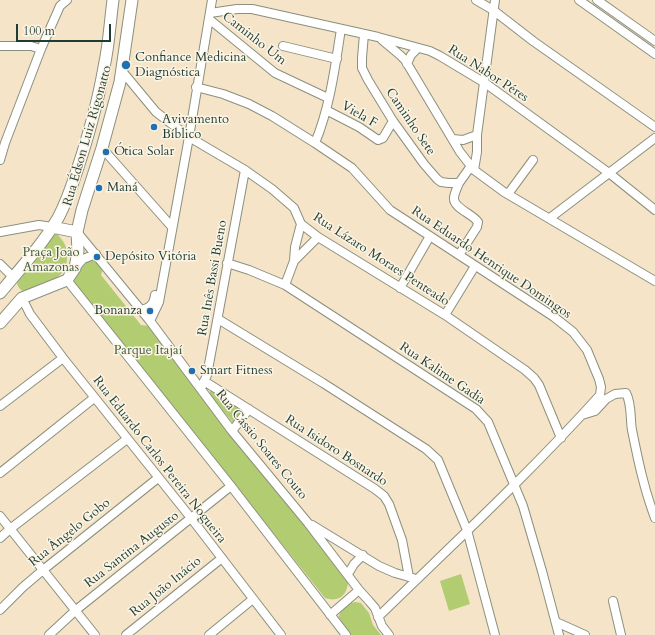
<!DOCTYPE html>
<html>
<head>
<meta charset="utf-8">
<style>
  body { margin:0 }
  #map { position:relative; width:655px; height:635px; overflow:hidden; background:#f6e4c9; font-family:Cardo,serif }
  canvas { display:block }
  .scale { position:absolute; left:16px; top:24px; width:95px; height:18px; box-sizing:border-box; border:2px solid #1f3d34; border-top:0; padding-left:5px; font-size:12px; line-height:14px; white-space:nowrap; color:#1f3d34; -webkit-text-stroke:3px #fcf5e5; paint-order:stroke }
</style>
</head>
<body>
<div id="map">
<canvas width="655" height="635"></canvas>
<div class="scale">100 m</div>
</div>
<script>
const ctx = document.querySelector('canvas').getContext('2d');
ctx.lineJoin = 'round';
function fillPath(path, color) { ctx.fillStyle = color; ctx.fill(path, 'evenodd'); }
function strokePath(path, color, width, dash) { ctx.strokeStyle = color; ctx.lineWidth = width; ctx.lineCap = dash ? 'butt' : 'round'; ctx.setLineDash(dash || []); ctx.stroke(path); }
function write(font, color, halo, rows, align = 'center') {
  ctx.font = font + ' Cardo,serif'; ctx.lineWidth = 3; ctx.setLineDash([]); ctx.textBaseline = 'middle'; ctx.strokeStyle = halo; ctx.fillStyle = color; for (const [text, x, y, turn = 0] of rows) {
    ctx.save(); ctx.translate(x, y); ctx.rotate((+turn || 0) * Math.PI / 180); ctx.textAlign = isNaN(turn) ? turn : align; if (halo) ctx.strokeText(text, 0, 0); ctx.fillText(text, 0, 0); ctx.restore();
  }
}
fillPath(new Path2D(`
  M57,234C63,240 68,247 67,256C67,259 67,263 66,266C60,282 38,287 24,292C19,289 17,286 17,281L49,236Z
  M89,260L96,261L103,269L101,275L141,325L149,326L348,579C349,594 339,603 325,598L75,284L74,280L82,265Z
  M210,391H215L245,412L235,425L210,395Z
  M461,574L470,604L449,611L440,581Z
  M355,602L361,603L369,613L373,625L381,635H349L338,621C339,610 345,604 355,602Z`), '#b2cc71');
const minor = new Path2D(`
  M476,0L493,10L533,41L655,127
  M579,0L655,54
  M597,0L655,41
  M210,13L237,9H252L378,37L430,51L440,56L485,83L609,173L655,210
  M209,19L275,73L328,98
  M364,34L362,58V68L368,80L393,121L424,164L437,179L441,182L449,183H459L471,166
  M382,40L400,55L405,60L460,152L474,170L504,192L655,281
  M0,46H31L41,49
  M283,46L337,59
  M407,64L411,55L418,48
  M122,71L156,112L189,137L245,170L272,189L294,208L301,224L318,237L445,315L525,370L534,378L539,385L561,438
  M196,87L223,94L249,104L272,116L315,143L352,168L390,210L554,317L573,332L587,350L599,379L601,387L600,395C530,473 453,544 378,617
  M326,110L359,127L378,140L383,138L393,121
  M453,139L463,140L477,135
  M315,143C330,107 335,67 341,29
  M102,148L172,227
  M0,160L5,143L41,49L60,6L67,0
  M474,170L477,152V135L495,0
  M508,194L533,160
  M550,218L655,138
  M0,232L39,225L52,227
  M77,232L150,321L232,431L308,523L359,590L369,601L375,608L382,626L389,635
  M459,255L477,227L478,222C473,214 453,208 454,198C454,194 457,188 459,183
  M294,261L318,237
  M227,263L249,270L285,285L476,409L488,422L523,506L542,571L559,635
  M0,264L13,277
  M75,268L83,259L96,254
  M67,280L231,486L346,635
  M285,285L294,261L295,247L301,224
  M400,288L430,236
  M22,298L30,314L63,358L191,518L281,635
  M141,310C150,308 154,304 155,295
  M445,315L475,266
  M218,319L323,383L426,449L438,460L467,530L495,635
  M150,321L159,302L189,137L212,0
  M204,381L375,489L384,496L389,504L402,540L409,577
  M202,386L207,375L245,170
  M0,406L63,358
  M582,415L595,411L606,399L615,394L626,393C632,404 630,419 632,430C638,460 644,489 655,518
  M232,431L249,409
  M0,473L94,398
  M0,516L95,635
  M312,525L379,566L395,573L413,578
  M0,538L10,529L127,439
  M348,574L354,564L363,555
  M613,601L621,635
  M0,610L23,587L43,570L158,478
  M330,615L359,590
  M556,622L585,635
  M49,635L76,610L231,486
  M126,635L222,558
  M209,635L253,599`);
const major = new Path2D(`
  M52,227L77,232
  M0,293C20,269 42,245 58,218C69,198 75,176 82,155C91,126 99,97 104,67C109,45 110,22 113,0
  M0,323L22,298L67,280L75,268L78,251L77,232L82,210L102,148L120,82L132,0`);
strokePath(minor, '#8a907e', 10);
strokePath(major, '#8a907e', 13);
strokePath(minor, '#fff', 8);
strokePath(major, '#fff', 11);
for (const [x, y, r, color] of [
  [126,65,5,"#1f6fb2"],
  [154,127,4,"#1f6fb2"],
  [106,152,4,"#1f6fb2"],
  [99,188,4,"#1f6fb2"],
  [97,257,4,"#1f6fb2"],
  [150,311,4,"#1f6fb2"],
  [192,371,4,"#1f6fb2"]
]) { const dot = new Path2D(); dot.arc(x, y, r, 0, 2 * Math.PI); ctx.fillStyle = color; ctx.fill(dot); strokePath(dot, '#fcf5e5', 1.5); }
write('13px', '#1f3d34', '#fcf5e5', [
  ["Caminho Um",254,39,38],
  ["Rua Nabor Péres",488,74,33],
  ["Viela F",359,115,30],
  ["Caminho Sete",410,122,56],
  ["Rua Édson Luiz Rigonatto",88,136,-74],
  ["Rua Lázaro Moraes Penteado",381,260,33],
  ["Rua Eduardo Henrique Domingos",491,263,34],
  ["Rua Inês Bassi Bueno",213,278,-80],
  ["Rua Kalime Gadia",442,374,34],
  ["Rua Cássio Soares Couto",261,445,51],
  ["Rua Isidoro Bosnardo",336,451,33],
  ["Rua Eduardo Carlos Pereira Nogueira",159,460,52],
  ["Rua Ângelo Gobo",70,533,-39],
  ["Rua Santina Augusto",132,550,-38],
  ["Rua João Inácio",166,587,-39]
]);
write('13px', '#1f3d34', '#fcf5e5', [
  ["Confiance Medicina",135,58],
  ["Diagnóstica",135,73],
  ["Avivamento",162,120],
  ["Bíblico",162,135],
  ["Ótica Solar",114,152],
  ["Maná",107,188],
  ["Depósito Vitória",105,257],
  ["Bonanza",142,311,"right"],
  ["Smart Fitness",200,371]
], 'left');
write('13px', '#3c5a40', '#fcf5e5', [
  ["Praça João",51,253],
  ["Amazonas",51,268],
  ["Parque Itajaí",148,351]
]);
</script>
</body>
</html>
